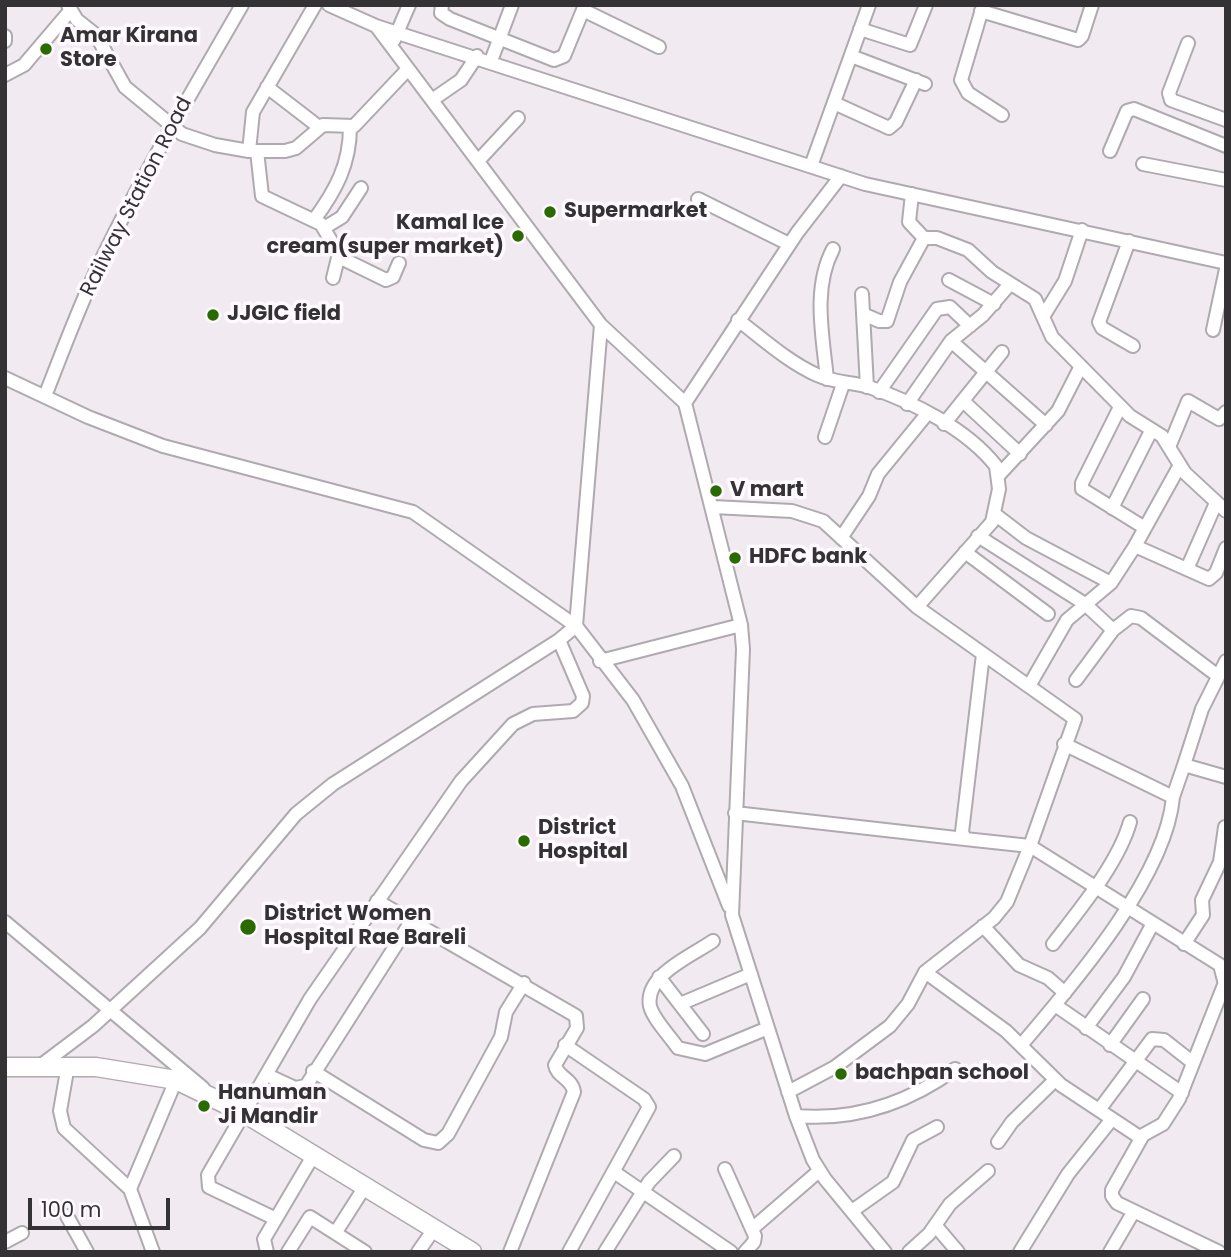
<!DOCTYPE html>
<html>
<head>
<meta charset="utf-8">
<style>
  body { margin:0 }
  #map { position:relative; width:1231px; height:1257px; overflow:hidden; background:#f1ebf1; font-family:Poppins,sans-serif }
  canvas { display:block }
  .frame { position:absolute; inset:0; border:7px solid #343234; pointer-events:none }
  .scale { position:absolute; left:28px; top:1198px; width:142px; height:32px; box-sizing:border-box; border:4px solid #343234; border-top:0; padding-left:9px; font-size:21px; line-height:24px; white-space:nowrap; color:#343234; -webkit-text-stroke:5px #fef9fe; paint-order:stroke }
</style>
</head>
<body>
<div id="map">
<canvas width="1231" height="1257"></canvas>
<div class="frame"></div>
<div class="scale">100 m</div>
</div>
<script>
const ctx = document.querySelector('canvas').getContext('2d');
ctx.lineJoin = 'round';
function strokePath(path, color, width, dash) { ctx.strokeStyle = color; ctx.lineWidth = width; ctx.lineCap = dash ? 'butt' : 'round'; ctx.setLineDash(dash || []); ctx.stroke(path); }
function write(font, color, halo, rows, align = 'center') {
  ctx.font = font + ' Poppins,sans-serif'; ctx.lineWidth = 7; ctx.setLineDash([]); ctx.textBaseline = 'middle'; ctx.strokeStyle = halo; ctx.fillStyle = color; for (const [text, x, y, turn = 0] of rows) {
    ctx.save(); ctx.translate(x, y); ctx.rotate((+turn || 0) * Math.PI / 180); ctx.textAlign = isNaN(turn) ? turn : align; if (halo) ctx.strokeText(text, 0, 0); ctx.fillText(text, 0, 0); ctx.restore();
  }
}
const minor = new Path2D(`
  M68,5L77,20L96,35L125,87L182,134L215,145L249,151H285L296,148L323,125L354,126L408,69
  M329,5L376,26L601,325L685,403L741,625L743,649L732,915L796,1116L813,1160L825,1179L885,1252
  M442,5L441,13L450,19L554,60L564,56L585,5
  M983,6L961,80L968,93L1002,115
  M583,10L659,47
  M981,11L1078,40L1082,36L1092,5
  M376,26L865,184L1226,263
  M860,29L910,45L926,5
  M5,36V41
  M394,40L409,5
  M1188,43L1169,93L1171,100L1226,120
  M851,56L925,84
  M491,61L512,5
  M5,75L24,65L70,11
  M267,87L319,127
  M432,100L461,80L477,56
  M834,103L889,128L896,122L916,80
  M249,151L253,112L315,5
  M257,151L262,196L321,224L339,254L333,278
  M1110,151L1127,111L1134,109L1226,146
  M478,161L518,118
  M1143,164L1226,180
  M811,166L869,5
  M912,194L909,222L924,238
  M698,199L789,244
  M314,220C336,190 350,164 350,127
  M324,228L342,217L361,188
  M1129,241L1099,322L1102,328L1133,346
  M339,257L386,280L393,277L399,263
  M949,280L994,304
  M862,294L867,387
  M863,314L879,321H887L900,282L924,238H937L968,250L992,272L1035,299L1052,337L1130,416L1162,436L1185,473L1226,511
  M1044,315L1065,281L1082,230
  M738,320C763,339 788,362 817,375C835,383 852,382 869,387C913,402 967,429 996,466L999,489L992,522L917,607
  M1213,330L1226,269
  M951,341L1046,425
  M5,378L88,417L163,446L413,512L576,626L633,700L682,786L729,906
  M827,379C823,337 812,289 833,249
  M879,392L937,309L950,307L970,326
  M45,396C62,353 78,309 98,267C141,177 192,92 242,5
  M963,401L1020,454
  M685,403L797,233L841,176
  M907,404L951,341L983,315L1010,284
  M1120,407L1082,483V489L1145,528
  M944,424L1002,352
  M825,437L843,384
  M1169,447L1188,401L1219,419L1226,412
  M998,476L1058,411L1081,366
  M713,507L792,511L823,521L917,607L1075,719L1030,846L1220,965L1226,988
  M1112,508L1151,431
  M996,515L1026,538L1111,583
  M978,536L1085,604L1113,630
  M841,538L869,496L878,474L927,414
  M1135,546L1209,579L1216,573L1226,548
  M965,552L1048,614
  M1187,569L1216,503
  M600,661L741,625
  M1076,680L1113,630L1131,616L1141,618L1218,676
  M1029,686L1067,620L1111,583L1135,546L1180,465
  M1064,744L1173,797L1184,765L1226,777
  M1184,765L1202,709L1226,661
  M735,813L965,839
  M377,901L576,1016L577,1028L555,1065C557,1077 572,1078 574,1092L510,1252
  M5,922L203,1088
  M983,926L1019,965L1048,978L1065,993
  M713,941C693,955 644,975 650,1006C653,1019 670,1036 678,1048L705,1054L768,1028
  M1053,944C1079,910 1118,864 1130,822
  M1184,944L1203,915L1202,900L1220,862L1225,827
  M925,972L1006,1031L1061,1085L1141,1138
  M659,977L703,1034
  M680,1004L751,974
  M1055,1005L1182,1093
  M1086,1028L1124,977L1152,925
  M1022,1044C1073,984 1166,877 1173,797
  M565,1045L644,1099L649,1107L569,1252
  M1110,1045L1143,999
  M68,1065L60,1111L64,1128L130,1189L153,1252
  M40,1066L93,1026L200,928L296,814L333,784L559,640L576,626L601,325
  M313,1071L424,1140L438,1143L448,1134L501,1037L506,1012L524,983
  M267,1075L295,1088L306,1086L412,920
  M788,1092L835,1067L890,1026L908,1004L925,972L994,918L1007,902L1030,846L965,839L962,832L983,654
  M1099,1110L1152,1039L1164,1040L1192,1062
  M796,1116C854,1121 908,1103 955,1069
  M998,1142L1012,1122L1055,1080
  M725,1169L755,1236L754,1242L745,1252
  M614,1172L731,1252
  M130,1189L176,1080
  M852,1211L893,1182L913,1140L937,1127
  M67,1216L87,1252
  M276,1219L209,1187L208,1175L310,999L461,781L513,724L533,714L573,711L582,703L583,696L559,640
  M935,1225L958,1252
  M753,1228L819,1171
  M336,1232L364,1188
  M5,1242L22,1233
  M267,1252L264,1239L313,1156
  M288,1252L310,1217L365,1252
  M418,1252L434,1229
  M605,1252L649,1182L674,1156
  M909,1252L929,1234L950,1204L988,1171
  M1020,1252L1068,1174L1112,1119
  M1110,1252L1134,1211
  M1219,1252L1117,1203L1112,1196V1190L1143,1135L1163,1124L1179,1099L1224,985`);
const highway = new Path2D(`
  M5,1067H96L176,1080L246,1114L472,1252`);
strokePath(minor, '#afaaaf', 16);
strokePath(highway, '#afaaaf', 21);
strokePath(minor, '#fff', 12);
strokePath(highway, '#fff', 18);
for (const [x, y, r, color] of [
  [46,49,7,"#296b00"],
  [550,212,7,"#296b00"],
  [518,236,7,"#296b00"],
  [213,315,7,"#296b00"],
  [716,491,7,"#296b00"],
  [735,558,7,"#296b00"],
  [524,841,7,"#296b00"],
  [248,927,9,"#296b00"],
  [841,1074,7,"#296b00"],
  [204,1106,7,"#296b00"]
]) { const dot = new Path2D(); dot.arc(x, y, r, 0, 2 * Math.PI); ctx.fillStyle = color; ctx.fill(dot); strokePath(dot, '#fef9fe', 2.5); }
write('bold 21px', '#343234', '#fef9fe', [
  ["Amar Kirana",60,37],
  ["Store",60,61],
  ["Supermarket",564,212],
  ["Kamal Ice",504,224,"right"],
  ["cream(super market)",504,248,"right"],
  ["JJGIC field",227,315],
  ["V mart",730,491],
  ["HDFC bank",749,558],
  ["District",538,829],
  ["Hospital",538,853],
  ["District Women",264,915],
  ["Hospital Rae Bareli",264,939],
  ["bachpan school",855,1074],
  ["Hanuman",218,1094],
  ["Ji Mandir",218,1118]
], 'left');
write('21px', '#343234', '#fef9fe', [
  ["Railway Station Road",137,197,-63]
]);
</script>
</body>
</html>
